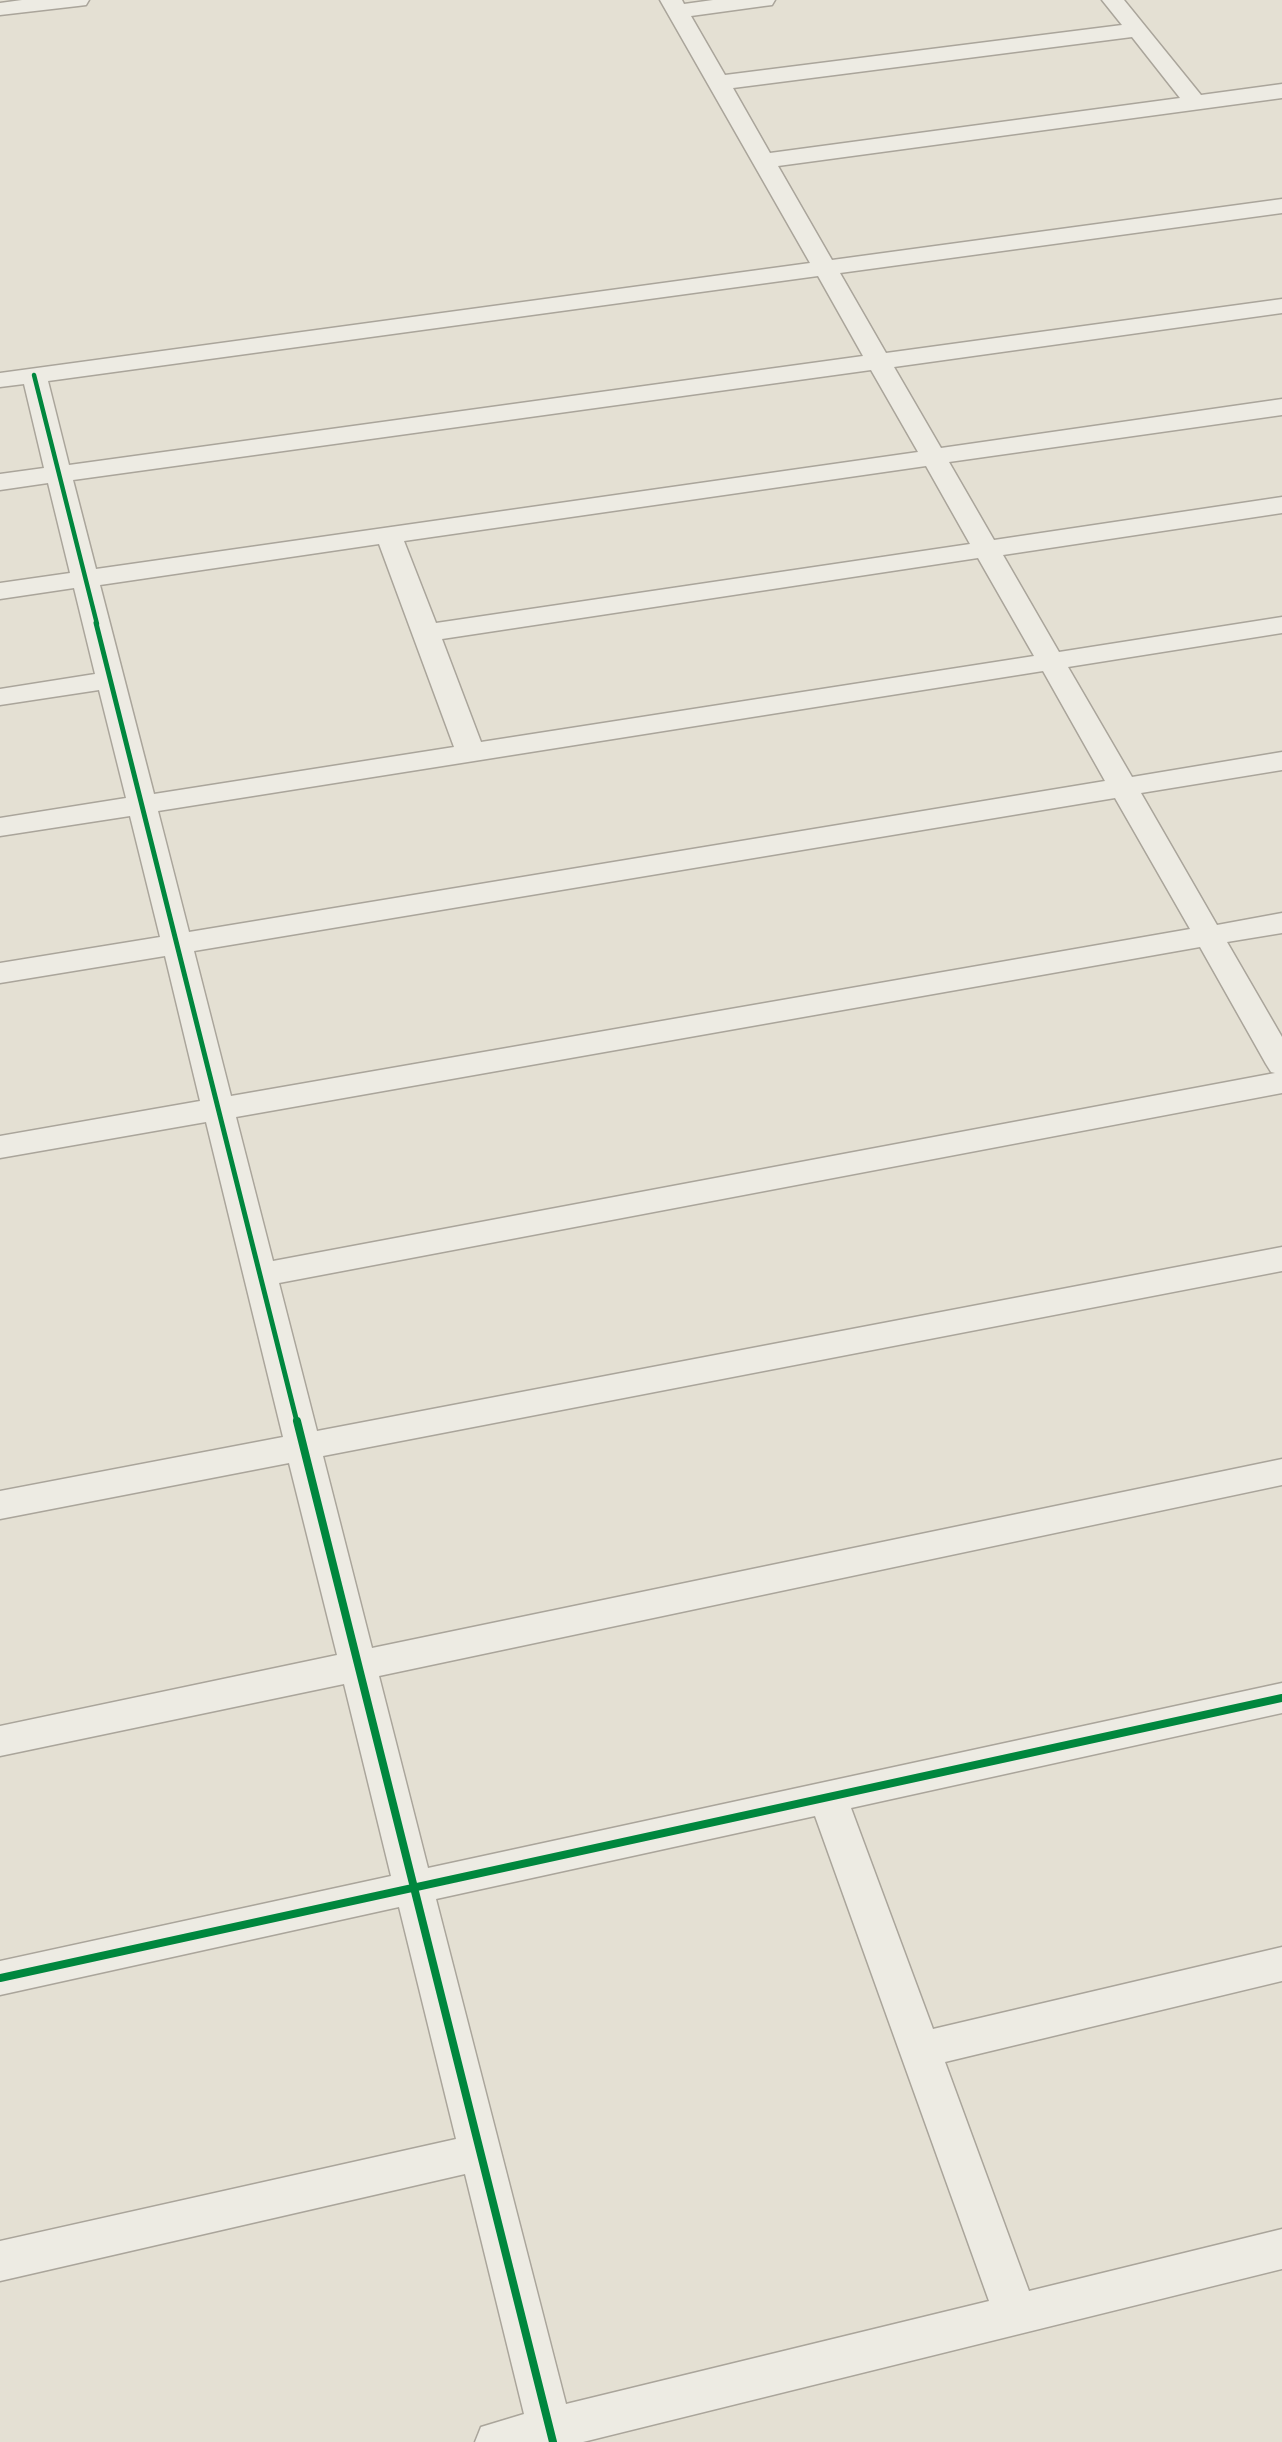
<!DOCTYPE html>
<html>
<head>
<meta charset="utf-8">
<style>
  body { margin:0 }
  canvas { display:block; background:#e4e0d3 }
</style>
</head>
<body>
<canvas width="1282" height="2442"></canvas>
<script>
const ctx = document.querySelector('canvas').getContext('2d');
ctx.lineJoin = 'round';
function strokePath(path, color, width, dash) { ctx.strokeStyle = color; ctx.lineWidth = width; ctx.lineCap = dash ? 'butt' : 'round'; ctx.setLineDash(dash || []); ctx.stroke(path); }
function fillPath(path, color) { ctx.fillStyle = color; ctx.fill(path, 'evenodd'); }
const street = new Path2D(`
  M22,0H89L86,5L78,6L0,15V3Z
  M660,0H682L684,4L713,0H775L772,5L764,6L691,16L725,75L1122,25L1102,0H1124L1201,95L1282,84V98L778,166L832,260L1282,199V213L840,273L886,353L1282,299V313L894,367L941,448L1282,399V415L949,462L994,540L1282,497V513L1003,555L1059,652L1282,617V633L1068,667L1132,777L1282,752V770L1141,793L1217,925L1282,913V933L1227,942L1282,1037V1093L279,1283L317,1431L1282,1247V1271L323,1456L372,1648L1282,1459V1485L379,1676L428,1868L1282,1683V1713L851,1808L933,2029L1282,1947V1981L945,2062L1029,2291L1282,2229V2269L583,2442H475L481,2427L524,2414L465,2174L0,2281V2241L456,2139L399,1907L0,1995V1961L391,1876L344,1684L0,1756V1726L337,1655L289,1463L0,1519V1491L283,1437L206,1122L0,1158V1136L200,1101L165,956L0,983V963L160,937L130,816L0,836V818L126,798L99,690L0,705V689L95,674L74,588L0,599V583L70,573L48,483L0,490V474L44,468L24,384L0,387V373L810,263ZM1132,37L1180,98L770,153L733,88ZM818,276L863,356L69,465L48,381ZM871,370L918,452L96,569L73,480ZM926,466L970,544L436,623L404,541ZM379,544L454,747L154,794L100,585ZM978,558L1034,656L481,742L442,639ZM1043,671L1105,781L189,932L158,811ZM1115,798L1190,929L231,1096L194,951ZM1200,947L1266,1064L1271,1072L1275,1073L273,1261L236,1117ZM815,1816L989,2301L566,2404L436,1899Z`);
strokePath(street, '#aaa59b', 3);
fillPath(street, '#edebe3');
strokePath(new Path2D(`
  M34,375L97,624`), '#00873e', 4.5);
strokePath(new Path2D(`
  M96,623L297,1422`), '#00873e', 5);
strokePath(new Path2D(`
  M297,1421L553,2442
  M0,1978L1282,1698`), '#00873e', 8);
</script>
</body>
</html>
